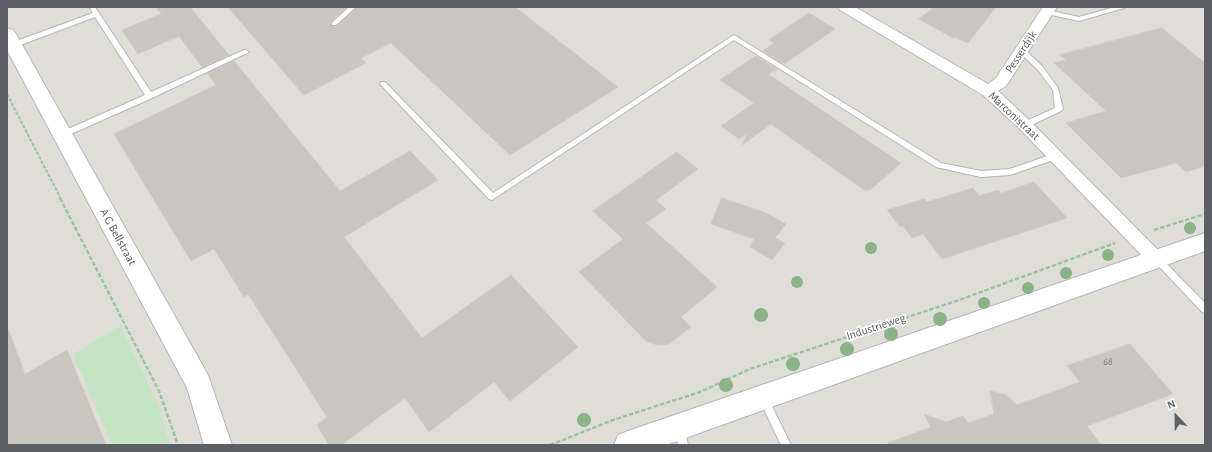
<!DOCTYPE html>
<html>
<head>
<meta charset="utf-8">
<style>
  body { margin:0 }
  #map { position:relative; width:1212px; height:452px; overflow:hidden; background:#eeebe4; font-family:"Alegreya Sans",sans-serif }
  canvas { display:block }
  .frame { position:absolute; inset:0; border:8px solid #5c6064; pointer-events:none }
  .north { position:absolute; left:1156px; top:396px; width:40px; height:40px; -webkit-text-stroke:3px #fff; paint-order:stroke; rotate:338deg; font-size:11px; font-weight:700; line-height:16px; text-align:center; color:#5c6064 }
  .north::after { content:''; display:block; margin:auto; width:14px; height:18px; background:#5c6064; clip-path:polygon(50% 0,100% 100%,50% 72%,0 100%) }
</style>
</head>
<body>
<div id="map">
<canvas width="1212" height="452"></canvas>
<div class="frame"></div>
<div class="north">N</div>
</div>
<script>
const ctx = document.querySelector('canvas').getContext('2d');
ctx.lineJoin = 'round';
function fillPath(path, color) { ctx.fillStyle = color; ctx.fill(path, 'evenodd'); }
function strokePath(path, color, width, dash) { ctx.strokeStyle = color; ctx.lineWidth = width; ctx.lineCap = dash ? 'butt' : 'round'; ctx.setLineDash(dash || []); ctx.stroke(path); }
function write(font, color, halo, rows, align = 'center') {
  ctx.font = font + ' "Alegreya Sans",sans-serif'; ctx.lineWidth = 3.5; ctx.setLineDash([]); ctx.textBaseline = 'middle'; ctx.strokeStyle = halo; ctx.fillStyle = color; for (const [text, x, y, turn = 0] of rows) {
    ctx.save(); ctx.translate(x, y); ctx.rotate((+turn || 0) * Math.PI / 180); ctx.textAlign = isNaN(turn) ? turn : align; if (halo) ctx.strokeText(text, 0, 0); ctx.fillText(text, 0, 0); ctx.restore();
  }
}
fillPath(new Path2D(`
  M7,7H1205V445H7Z`), '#dfddd8');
fillPath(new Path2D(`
  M121,326L158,406L170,445H112L73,354Z`), '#c4e4c2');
const building = new Path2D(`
  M156,7H190L229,55L202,67L179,36L138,54L122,30L161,14Z
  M228,7H347L331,22L332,26H337L357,7H515L618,87L510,155L391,43L361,58L366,63L304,95Z
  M935,7H996L968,43L954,37L953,38L919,19Z
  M809,13L835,29L784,64L763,51L774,43L769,40Z
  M1162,28L1205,63V166L1186,172L1176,163L1121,178L1066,123L1106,111L1054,63L1066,60L1060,55Z
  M756,56L777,69L768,74L901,163L870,190H864L771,124L742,145L747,134L739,139L721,126L754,103L720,80Z
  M234,61L340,191L410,151L438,180L344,237L422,338L511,275L578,347L510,401L494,382L429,432L405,398L341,445H329L317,425L327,417L248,294L244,297L214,249L191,261L114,134L216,85L207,73Z
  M677,152L698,169L656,200L666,209L646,223L717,287L681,317L691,327L669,344L657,345L646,341L579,272L623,239L593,211Z
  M1034,182L1067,218L942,259L923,234L912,238L903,226L900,227L887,210L924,199L927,202L973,188L979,196L998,190L1001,193Z
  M722,198L764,212L786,224L775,238L785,243L772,260L750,247L754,239L711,224Z
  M7,331H9L25,374L67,350L106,445H7Z
  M1130,344L1173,394L1087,426L1101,445H888V443L931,427L924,414L946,422L963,416L968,423L994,414L990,391L1006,395L1017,405L1080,382L1067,366Z`);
fillPath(building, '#c9c6c1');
strokePath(building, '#d2ccc3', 1);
const lane = new Path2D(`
  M89,7H95L151,92L244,50H246L249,52L152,98L62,138L58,135L59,133L145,95L95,17L15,47H13L10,45L11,43L93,13Z
  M349,7H356L336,25H332V23Z
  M1115,7H1125L1124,8L1079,21L1047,14L1044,12L1047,10L1079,17Z
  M734,35L941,163L981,171L1010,169L1056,153L1060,156L1059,158L1010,175L981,177L936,167L734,40L492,200L489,199L380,84L381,82H385L493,193Z
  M1020,49H1024L1042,66L1058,88L1063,109L1061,111L1025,128L1021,125L1022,123L1055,108L1053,90L1038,70L1020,53Z
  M1157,255L1160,257L1205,303V313L1202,312L1154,261L1153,259L1154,257Z
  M764,394L767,396L791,445H781L759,399L761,396Z
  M681,423L684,425L688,445H678L676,428L678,425Z`);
const street = new Path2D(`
  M838,7H855L988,84L996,78L1043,7H1057L1006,86L998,91L1030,121L1162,254L1165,259L1162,264L1156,266L1150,264L1020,129L983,95L840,10Z`);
const secondary = new Path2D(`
  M7,28L13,30L16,34L208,375L232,445H204L187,388L7,50Z
  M1205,233V251L666,445H614L618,435L628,431Z`);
strokePath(lane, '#b4b7ba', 2);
strokePath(street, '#b4b7ba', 2);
strokePath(secondary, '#b3b7bb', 2);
strokePath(new Path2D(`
  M7,94L61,199`), '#9cc5a5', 2, [3.5, 1.5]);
strokePath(new Path2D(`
  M60,198L159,391L178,445
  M1154,230L1205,214
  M550,445L613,420L700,392L750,369L959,300L1115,243`), '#9cc5a5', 2.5, [4.5, 2]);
fillPath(lane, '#fff');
fillPath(street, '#fff');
fillPath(secondary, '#fff');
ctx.fillStyle = '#8cb287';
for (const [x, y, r] of [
  [1190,228,6],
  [871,248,6],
  [1108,255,6],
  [1066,273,6],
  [797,282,6],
  [1028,288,6],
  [984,303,6],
  [761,315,7],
  [940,319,7],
  [891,334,7],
  [847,349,7],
  [793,364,7],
  [726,385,7],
  [584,420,7]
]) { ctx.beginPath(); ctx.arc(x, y, r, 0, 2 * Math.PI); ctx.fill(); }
write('10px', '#777a7b', null, [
  ["68",1108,362]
]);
write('12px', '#5c6064', '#fff', [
  ["Pesserdijk",1021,52,-57],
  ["Marconistraat",1014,116,43],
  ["A G Bellstraat",118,237,61],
  ["Industrieweg",876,327,-18]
]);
</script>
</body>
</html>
